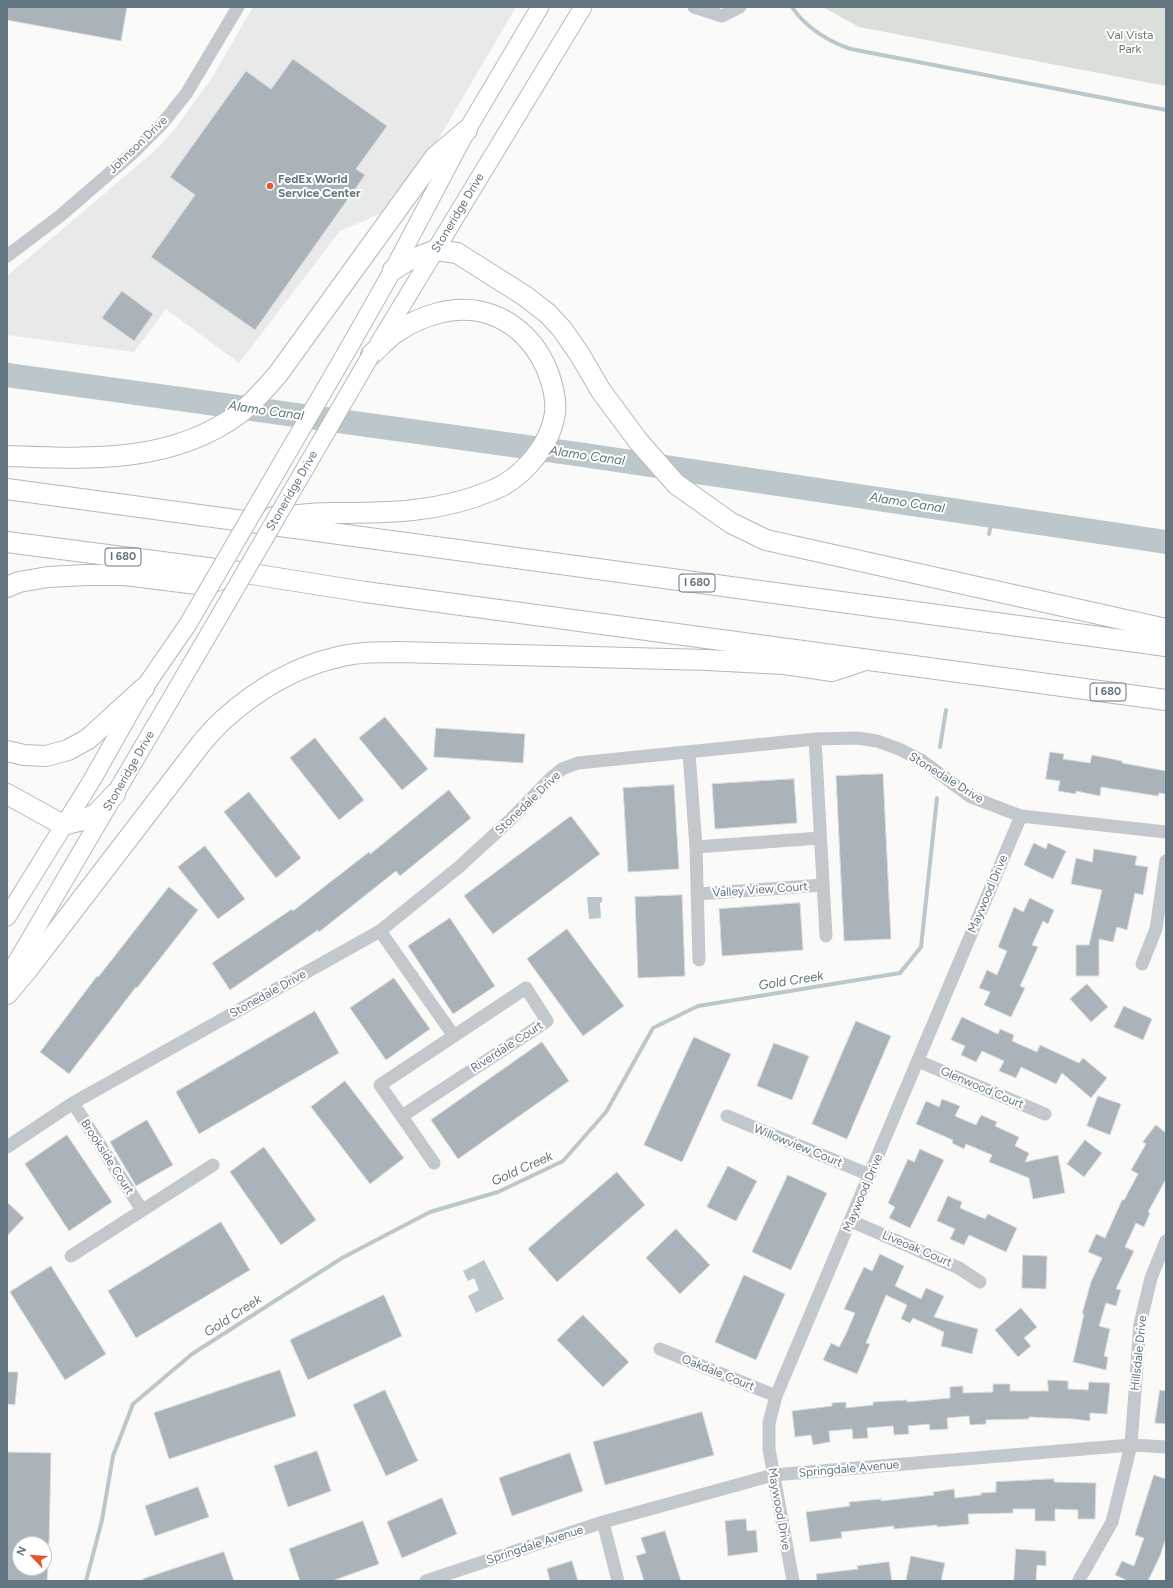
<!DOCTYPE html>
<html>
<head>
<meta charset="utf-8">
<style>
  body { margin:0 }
  #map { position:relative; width:1173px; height:1588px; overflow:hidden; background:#fafaf8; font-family:Figtree,sans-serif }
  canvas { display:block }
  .frame { position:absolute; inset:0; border:8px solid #657683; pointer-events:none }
  .north { position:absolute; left:12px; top:1536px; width:40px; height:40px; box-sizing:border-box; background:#fff; border:1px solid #c1c8cd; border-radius:50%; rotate:295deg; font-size:11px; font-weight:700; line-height:16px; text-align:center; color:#657683 }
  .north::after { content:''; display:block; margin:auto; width:14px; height:18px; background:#e4572e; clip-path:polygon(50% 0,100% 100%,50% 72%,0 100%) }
</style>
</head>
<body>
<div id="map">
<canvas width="1173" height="1588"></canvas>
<div class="frame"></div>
<div class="north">N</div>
</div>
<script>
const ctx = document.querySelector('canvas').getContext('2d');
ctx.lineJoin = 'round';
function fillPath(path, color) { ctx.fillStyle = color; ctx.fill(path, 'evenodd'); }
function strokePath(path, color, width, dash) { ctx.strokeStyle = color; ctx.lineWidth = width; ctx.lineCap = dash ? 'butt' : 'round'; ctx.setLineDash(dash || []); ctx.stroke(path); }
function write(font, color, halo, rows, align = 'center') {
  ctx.font = font + ' Figtree,sans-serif'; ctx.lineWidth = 4; ctx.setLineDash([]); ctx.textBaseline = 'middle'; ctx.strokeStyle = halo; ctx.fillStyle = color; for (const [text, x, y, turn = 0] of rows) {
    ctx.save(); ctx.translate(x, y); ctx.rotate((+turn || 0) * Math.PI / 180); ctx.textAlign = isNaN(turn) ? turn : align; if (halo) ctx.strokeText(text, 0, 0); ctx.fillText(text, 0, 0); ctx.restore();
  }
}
fillPath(new Path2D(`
  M253,7H516L442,133L386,211L340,231L239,363L166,309L134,352L7,335V276L157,149L175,129L213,76Z`), '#e8e9e9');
fillPath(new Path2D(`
  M823,7H1166V86L859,27Z`), '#dadfd7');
fillPath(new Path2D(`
  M587,897H602V902L600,903L601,918L589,919Z
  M484,1260L504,1299L476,1313L468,1296L479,1290L474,1278L468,1281L463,1271Z`), '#bbc7cb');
strokePath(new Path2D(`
  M792,7C805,27 829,42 851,49L1166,110
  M989,534L993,516
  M940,747L946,710
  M86,1581L102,1520L113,1456L133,1404L192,1354L342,1258L430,1212L498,1192L563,1161L606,1112L653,1028L698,1006L900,973L921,947L937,798`), '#bbc7cb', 4);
strokePath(new Path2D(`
  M7,375L584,455L1166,542`), '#bbc7cb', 24);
const building = new Path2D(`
  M7,7H127L121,41L7,20Z
  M293,59L387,126L356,169L365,175L255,330L151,257L195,195L170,177L246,71L271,89Z
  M122,291L153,314L134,341L102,318Z
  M385,717L428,769L402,790L359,738Z
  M436,728L525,734L523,763L434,757Z
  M315,738L364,800L339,820L290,758Z
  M1050,752L1064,754L1063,759L1090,763L1092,755L1122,761V763L1166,771V794L1159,793L1158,796L1101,787L1100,796L1076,791V794L1058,791L1060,781L1046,779Z
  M883,774L891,939L844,941L836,776Z
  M794,779L797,823L715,829L712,784Z
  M674,785L679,869L628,872L623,788Z
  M449,790L471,818L400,876L396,871L319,932L318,930L230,990L212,963L292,909L293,911L369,852L370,854Z
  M249,792L301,858L276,878L224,812Z
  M571,816L600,854L493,934L464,896Z
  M1034,843L1046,849L1048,843L1066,851L1053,879L1024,865Z
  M205,846L245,899L218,919L178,867Z
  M1094,849L1137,856L1135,865L1148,867L1143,895L1135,893L1127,930L1117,927L1113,942L1099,939V976H1076V945H1089L1102,890L1071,884L1076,858L1092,862Z
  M169,887L198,910L137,988L136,987L69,1074L40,1052L97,976L98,977Z
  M682,895L685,976L638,978L635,897Z
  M1030,898L1054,910L1048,924L1043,921L1032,945L1038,947L1020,986L1025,988L1011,1017L984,1005L990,992L979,988L987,970L997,975L1007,951L998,947L1014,907L1023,912Z
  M800,903L803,950L722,956L719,909Z
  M450,918L495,986L453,1014L408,946Z
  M567,929L624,1006L583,1036L527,959Z
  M394,978L430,1029L386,1060L350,1008Z
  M1087,984L1108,1007L1091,1022L1070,999Z
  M1124,1006L1152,1019L1143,1040L1114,1027Z
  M315,1011L339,1053L199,1134L176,1092Z
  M962,1017L998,1034L1000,1029L1014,1035L1012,1041L1037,1052L1040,1045L1079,1063L1083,1058L1107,1078L1091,1098L1062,1073L1056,1084L1021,1067L1016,1078L999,1071L1004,1061L982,1051L976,1062L961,1055L965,1046L951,1040Z
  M856,1021L891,1036L847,1139L812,1124Z
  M694,1037L731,1054L682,1162L644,1145Z
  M542,1042L569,1081L458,1159L431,1120Z
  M774,1043L809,1056L792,1100L757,1086Z
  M345,1081L404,1158L370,1184L311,1107Z
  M1098,1096L1121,1104L1110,1135L1087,1126Z
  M942,1099L960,1106L955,1116L976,1125L981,1115L997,1122L995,1126L1019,1137L1015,1146L1029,1153L1025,1162L1058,1155L1065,1193L1033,1199L1029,1178L989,1162L992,1155L966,1144L964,1149L952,1143L953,1140L916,1124L926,1101L939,1107Z
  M147,1120L173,1165L136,1186L110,1142Z
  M1156,1125L1166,1133V1179L1148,1212L1150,1213L1144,1227L1136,1223L1125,1247L1134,1251L1116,1289L1121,1290L1116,1306L1106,1303L1099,1326L1110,1329L1104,1356L1108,1357L1106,1370L1073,1362L1084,1314H1082L1091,1282L1102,1258L1088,1252L1096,1234L1105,1238L1122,1200H1124L1138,1174L1131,1170L1146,1144L1143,1142Z
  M67,1135L112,1202L69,1231L25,1164Z
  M1085,1140L1102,1153L1084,1177L1067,1164Z
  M264,1147L316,1220L281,1245L230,1172Z
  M920,1149L944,1160L910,1228L889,1218L895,1207L888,1203L908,1159L914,1162Z
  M728,1166L757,1181L736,1221L707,1207Z
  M617,1172L645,1205L557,1282L528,1249Z
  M788,1175L827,1193L791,1270L752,1252Z
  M948,1196L962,1202L960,1208L985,1219L988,1214L1017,1228L1006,1252L969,1235L964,1245L950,1239L955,1229L937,1221Z
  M7,1202L24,1218L7,1236Z
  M221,1222L250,1270L136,1338L108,1291Z
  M676,1229L710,1265L680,1294L646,1258Z
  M880,1254L904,1266L895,1286L921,1299L926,1288L944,1296L934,1317L978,1329L972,1354L941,1346L944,1332L913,1318L910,1323L901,1319L907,1305L886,1295L866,1343L870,1344L857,1374L823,1360L831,1343L839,1347L846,1334L855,1313L844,1309L864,1267L872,1271Z
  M1023,1255L1047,1256L1046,1289L1022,1288Z
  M51,1266L106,1354L65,1380L10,1292Z
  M744,1275L785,1294L756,1360L715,1342Z
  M384,1295L402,1336L308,1380L290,1340Z
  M1021,1308L1037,1327L1024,1338L1031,1346L1018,1357L995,1330Z
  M583,1315L629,1362L603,1387L557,1340Z
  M280,1370L296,1416L169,1459L154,1413Z
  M7,1372H18L15,1405L7,1404Z
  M1048,1380L1068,1381V1389L1088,1390L1089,1382L1110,1383L1107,1414L1090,1413V1421L1074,1419L1029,1417V1419L986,1420V1424L970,1425L969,1416L947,1418L948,1429L930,1430L929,1424L908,1426L909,1434L894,1435L893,1426L867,1428L868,1438L853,1439L852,1429L829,1431L830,1442L813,1445L811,1435L795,1437L792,1411L832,1406V1403L846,1402V1408L873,1405V1402L907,1400V1402L950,1398V1387L963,1386V1393L993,1392V1384H1010V1391H1048Z
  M385,1390L418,1461L386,1476L353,1405Z
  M1160,1390L1166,1391V1424L1155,1423Z
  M702,1412L714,1455L605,1485L593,1442Z
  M317,1451L331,1491L288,1507L274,1466Z
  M7,1452L51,1453L49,1544H20V1568H48L47,1581H7Z
  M570,1453L583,1491L512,1516L499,1478Z
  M1154,1475L1166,1479V1538L1160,1556L1148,1581H1128L1115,1575L1122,1561L1134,1566L1144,1538L1135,1535Z
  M1054,1479V1482L1096,1483L1095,1519H1078V1510L1055,1509V1521H1035V1509H1013V1513L968,1514L969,1524L937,1527V1525L894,1529V1526L841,1532L842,1538L810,1542L806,1512L850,1506L849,1502L881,1499V1501L934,1495L933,1492L954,1489L955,1498L981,1495V1493L996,1492V1482Z
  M198,1487L209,1517L155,1536L145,1506Z
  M442,1498L457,1534L402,1558L387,1522Z
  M746,1519L747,1531L756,1530L758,1552L728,1556L725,1521Z
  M363,1521L379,1564L332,1581H300L289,1549Z
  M665,1531L681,1581H644L636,1556L646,1553L641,1538Z
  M1016,1549L1046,1551V1566L1037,1565L1036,1581H1014Z
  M224,1552L234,1581H143V1579Z
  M911,1556L945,1563L941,1581H906Z
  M572,1561L578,1581H550L547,1569Z
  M889,1562L892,1581H817L816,1574L858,1569L857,1566Z`);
fillPath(building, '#aab3b9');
strokePath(building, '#dcdcda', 1);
const major = new Path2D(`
  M379,343L583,7
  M347,351L393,270L467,130L540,7
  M7,917L92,780L144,688L188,624
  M7,978L213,627`);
const highway = new Path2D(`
  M393,270L407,261L436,250L457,253L525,296L547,313L562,329L580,355L601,391L639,442L676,484L731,523L766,540L1166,629
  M7,456C87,459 172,464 240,413C254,402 266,388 278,374L435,157L467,130
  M7,489L1166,646
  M273,517C292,516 311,513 330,513C387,513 439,513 493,490C506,485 520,474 529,464C542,450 552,433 555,413C556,403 554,391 551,381C541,347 515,318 478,311C451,306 421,316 398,331C388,337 380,347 371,355
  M7,542L239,572L365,592L1166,700
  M7,587L19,582L48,577L86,575H125L205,585L227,577
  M7,751L24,755L46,756L68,750L88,739L144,688
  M7,794L63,825L86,819L97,813L115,794
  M7,994L28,969L200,745C207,737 214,728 223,720C255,691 295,667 338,657C357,652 379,652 399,652L707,660L784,664L832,671L862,661`);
strokePath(major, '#b5babe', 19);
strokePath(highway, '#b4b9bd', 22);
strokePath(new Path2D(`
  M694,7L722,16L740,7
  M7,256L60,216L134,152L162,124L186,94L238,7
  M815,739L826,936
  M689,753L696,847L699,960
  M696,847L820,838
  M698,894L823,885
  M380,931L454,1036
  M1142,964L1156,929L1166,861
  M918,1061L1045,1114
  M73,1103L142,1210
  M402,1116L547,1021L526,988L380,1085L434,1163
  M727,1116L870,1175
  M7,1147L73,1103L380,931L459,867L510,820L552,777L562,769L578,763L815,739L857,738L877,741L899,749L921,760L971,797L1021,816L1166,832
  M851,1221L959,1268L980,1282
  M71,1256L213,1165
  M660,1349L776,1396
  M603,1522L618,1581
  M1079,1580L1112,1522L1131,1445L1140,1324L1151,1278L1166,1241
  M426,1581L603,1522L773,1475L1131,1445L1166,1447
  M793,1581L769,1449V1423L776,1396L1021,816`), '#c3c8cc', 13);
strokePath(major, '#fff', 17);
strokePath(highway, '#fff', 20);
const majorBridge = new Path2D(`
  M188,624L347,351
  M213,627L371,355`);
strokePath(majorBridge, '#b5babe', 19, []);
strokePath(majorBridge, '#fff', 17);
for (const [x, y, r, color] of [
  [270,186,4,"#e4572e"]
]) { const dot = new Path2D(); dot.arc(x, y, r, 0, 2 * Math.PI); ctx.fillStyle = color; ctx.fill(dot); strokePath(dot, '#fff', 1.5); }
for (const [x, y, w] of [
  [123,557,36],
  [697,583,36],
  [1108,692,36]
]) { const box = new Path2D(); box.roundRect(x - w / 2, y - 9, w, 18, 3); ctx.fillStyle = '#fff'; ctx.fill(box); strokePath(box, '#657683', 1); }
write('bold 11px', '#657683', null, [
  ["I 680",123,557],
  ["I 680",697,583],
  ["I 680",1108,692]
]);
write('12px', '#687a64', '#fff', [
  ["Val Vista",1130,35],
  ["Park",1130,49]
]);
write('12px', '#657683', '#fff', [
  ["Johnson Drive",138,145,-44],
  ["Stoneridge Drive",458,213,-59],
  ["Stoneridge Drive",292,491,-60],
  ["Stoneridge Drive",129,771,-60],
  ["Stonedale Drive",946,778,32],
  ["Stonedale Drive",528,803,-44],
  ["Valley View Court",760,890,-4],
  ["Maywood Drive",988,894,-67],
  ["Stonedale Drive",268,994,-29],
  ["Riverdale Court",507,1047,-33],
  ["Glenwood Court",982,1088,23],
  ["Willowview Court",798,1146,22],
  ["Brookside Court",107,1157,57],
  ["Maywood Drive",863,1193,-67],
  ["Liveoak Court",917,1249,23],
  ["Hillsdale Drive",1139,1353,-84],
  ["Oakdale Court",718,1373,22],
  ["Springdale Avenue",849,1469,-5],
  ["Maywood Drive",779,1509,80],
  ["Springdale Avenue",535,1545,-18]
]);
write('bold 12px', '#657683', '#fff', [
  ["FedEx World",278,179],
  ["Service Center",278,193]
], 'left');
write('italic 13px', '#60757c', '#fff', [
  ["Alamo Canal",266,411,8],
  ["Alamo Canal",587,456,8],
  ["Alamo Canal",907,503,9],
  ["Gold Creek",791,981,-9],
  ["Gold Creek",522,1169,-24],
  ["Gold Creek",233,1316,-33]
]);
</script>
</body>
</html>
